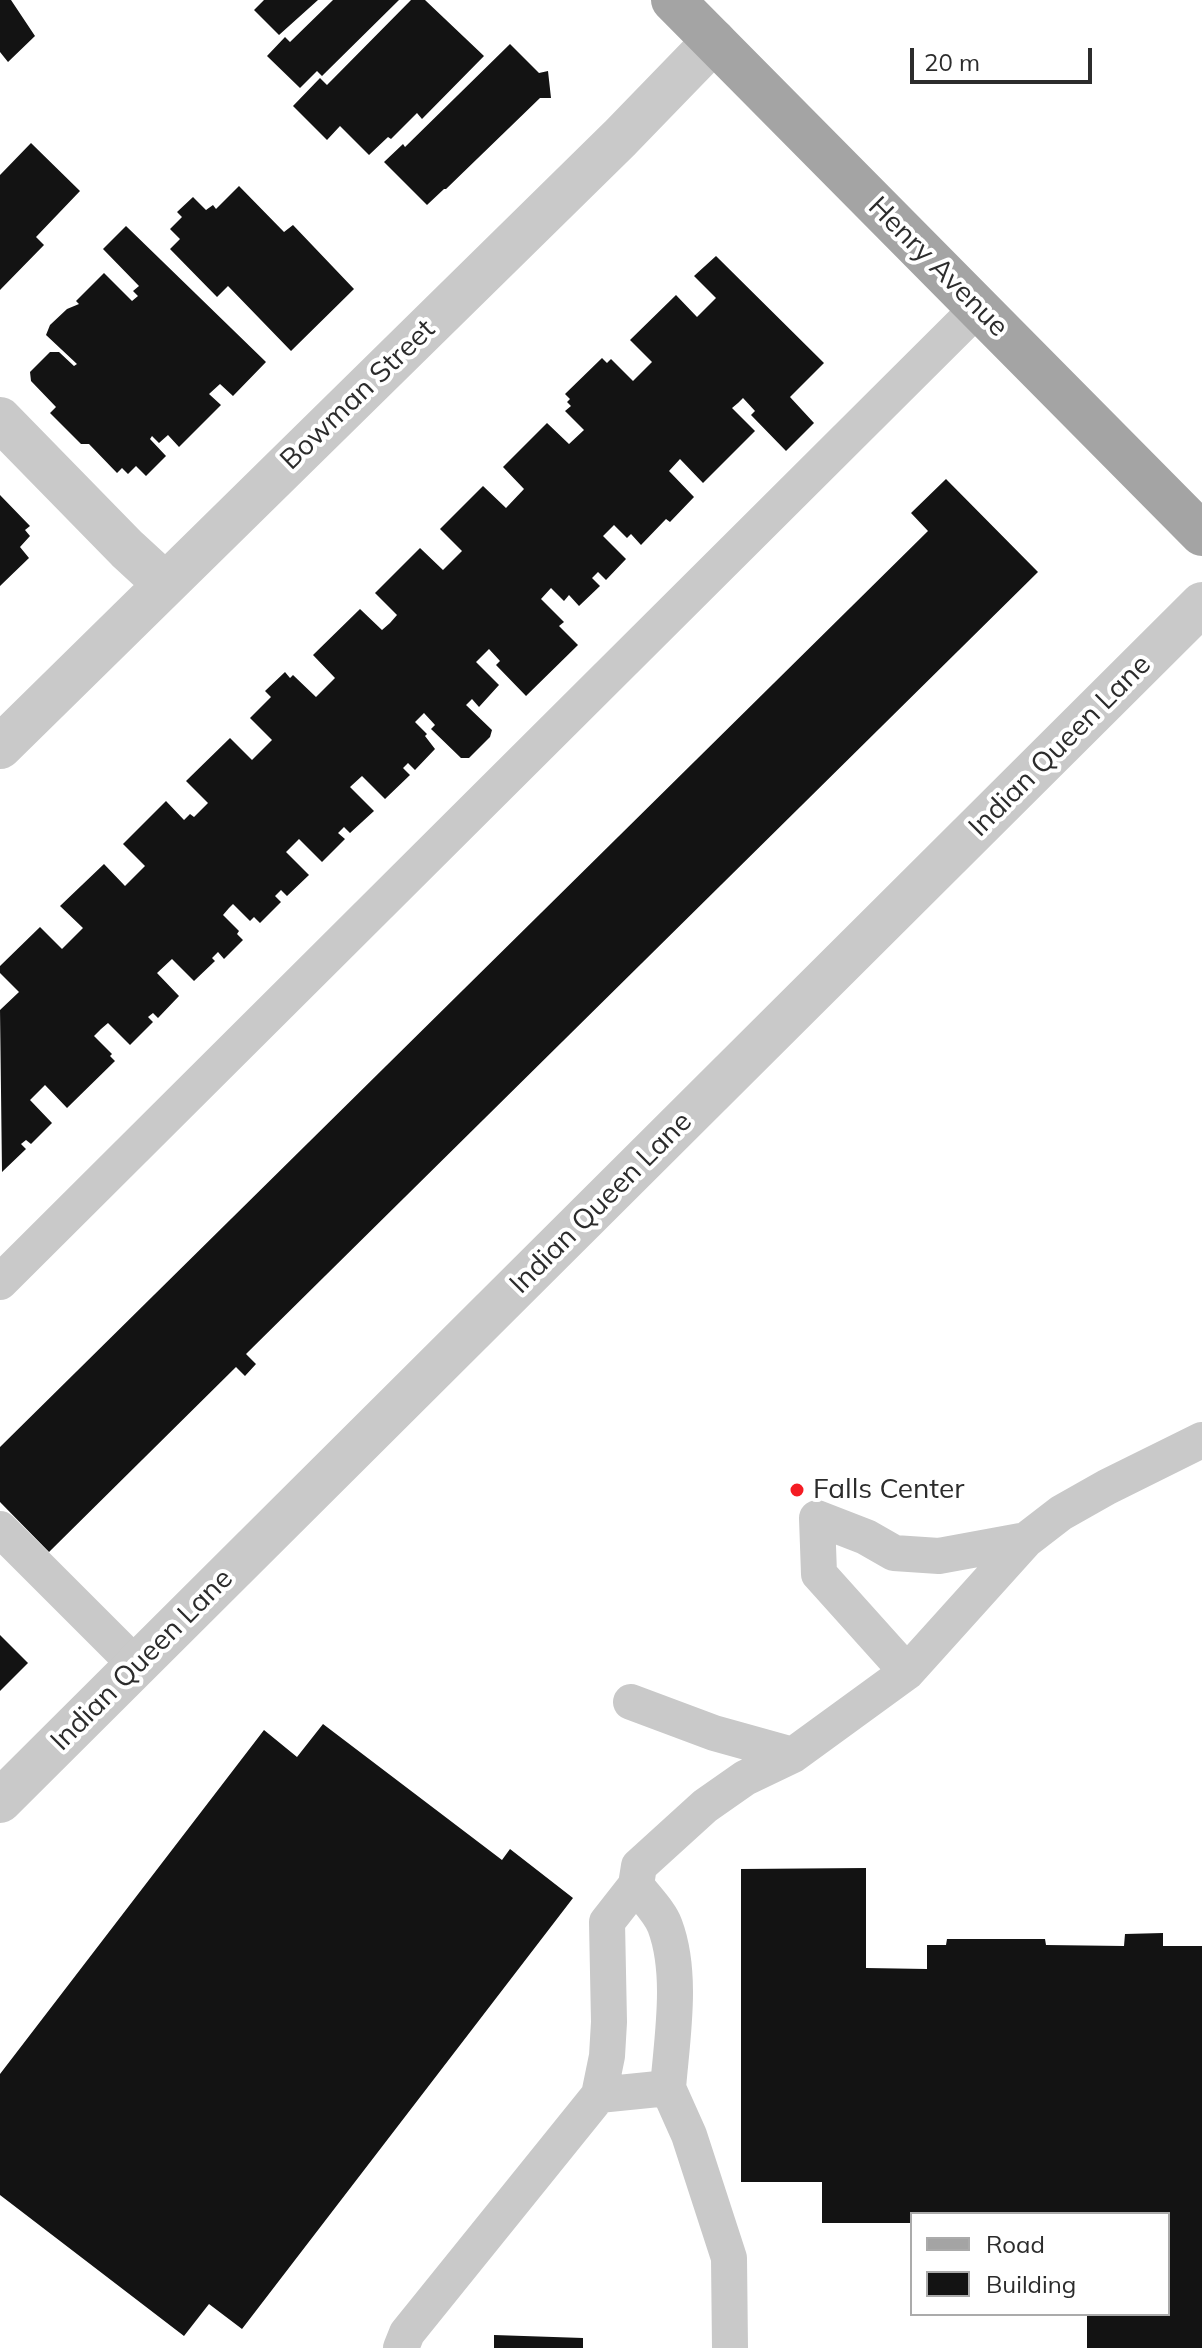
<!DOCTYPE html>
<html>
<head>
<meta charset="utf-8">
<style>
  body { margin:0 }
  #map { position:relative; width:1202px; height:2348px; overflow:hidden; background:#fff; font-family:Mulish,sans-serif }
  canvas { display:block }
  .legend { position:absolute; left:910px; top:2212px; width:260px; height:104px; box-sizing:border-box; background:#fff; border:2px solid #ababab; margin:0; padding:10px 14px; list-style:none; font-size:24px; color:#2c2c2c }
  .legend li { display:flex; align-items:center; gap:16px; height:40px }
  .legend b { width:40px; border:2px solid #ababab }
  .scale { position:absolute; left:910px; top:48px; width:182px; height:36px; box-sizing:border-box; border:4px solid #2c2c2c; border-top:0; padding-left:10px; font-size:24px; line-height:28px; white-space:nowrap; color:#2c2c2c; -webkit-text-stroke:6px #fff; paint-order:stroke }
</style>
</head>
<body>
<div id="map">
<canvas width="1202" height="2348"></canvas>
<ul class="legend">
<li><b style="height:10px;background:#a4a4a4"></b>Road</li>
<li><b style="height:22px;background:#131313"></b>Building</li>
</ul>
<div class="scale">20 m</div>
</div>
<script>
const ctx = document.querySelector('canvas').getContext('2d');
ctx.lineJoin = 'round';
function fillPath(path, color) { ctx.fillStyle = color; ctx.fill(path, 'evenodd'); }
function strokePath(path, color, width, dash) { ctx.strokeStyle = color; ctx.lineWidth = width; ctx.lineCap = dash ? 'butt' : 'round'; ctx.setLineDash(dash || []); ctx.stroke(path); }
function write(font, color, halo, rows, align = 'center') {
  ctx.font = font + ' Mulish,sans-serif'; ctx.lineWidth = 8; ctx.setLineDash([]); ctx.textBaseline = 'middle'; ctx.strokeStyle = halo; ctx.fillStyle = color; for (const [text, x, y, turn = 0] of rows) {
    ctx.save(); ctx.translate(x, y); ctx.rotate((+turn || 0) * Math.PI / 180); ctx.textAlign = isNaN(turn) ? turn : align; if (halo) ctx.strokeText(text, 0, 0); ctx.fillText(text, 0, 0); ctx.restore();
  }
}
fillPath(new Path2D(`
  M0,0H11L35,36L8,62L0,52Z
  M264,0H318L279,35L254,10Z
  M333,0H399L322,76L317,71L300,88L267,56L285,37L290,42Z
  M411,0H425L484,56L422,119L417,113L391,139L388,137L369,155L340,126L327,140L293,106L320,78L327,85Z
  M510,44L539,73L548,71L551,98H540L446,189H444L427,205L384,162L403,144L405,147Z
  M31,143L80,191L36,237L44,245L0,290V175Z
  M239,186L284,232L293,225L354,289L291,351L228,286L217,297L170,249L180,239L170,229L182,217L177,212L193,197L206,210L213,205L216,209Z
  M126,226L266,362L233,396L220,384L209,394L221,405L179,447L168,435L159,443L152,436L150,439L166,456L146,476L136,466L128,474L122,468L117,473L89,444H81L50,413L56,407L31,381L30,372L50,352H59L74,366L77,364L46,335L50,325L67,309L79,304L76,301L104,273L132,301L138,296L133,291L139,286L103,249Z
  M716,256L824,363L790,397L814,423L786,451L751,415L755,411L743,398L738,403L732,408L755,431L703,483L680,459L669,471L694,497L670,522L666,519L641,545L631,534L627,538L614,525L603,536L626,559L606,580L598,572L592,578L600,586L579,606L569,595L564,601L551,588L541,599L564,622L559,626L578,645L526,696L496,665L500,661L489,649L476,662L499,685L479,707L472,699L466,705L492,730L490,737L469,758H461L431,729L435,725L424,713L415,722L427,734L425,736L435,749L415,770L408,763L403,768L410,775L385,799L362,776L350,787L374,811L350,833L344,827L338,833L345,839L322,862L299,839L286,852L309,875L287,896L281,890L275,896L281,902L260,923L254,917L250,921L233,904L229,908L223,915L239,931L237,934L243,940L224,959L218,952L212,958L215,961L194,981L172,959L157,973L179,996L158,1018L153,1013L148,1017L153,1022L130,1045L108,1023L101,1029L94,1036L112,1054L110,1056L115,1061L67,1108L45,1085L30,1100L52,1123L31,1144L26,1140L21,1144L26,1149L2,1172L0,1010L19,992L0,973V966L40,927L62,949L83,928L60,906L104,864L125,886L145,866L123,844L166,801L184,820L190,814L194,817L208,803L186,781L230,738L252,760L272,740L250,718L271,697L265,691L285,672L290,678L293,675L316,697L335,678L313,655L360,609L382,630L390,623L397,615L375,593L420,548L443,570L462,551L440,529L483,486L506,508L524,489L503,467L547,423L569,444L584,430L565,411L571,406L567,402L570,399L565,394L602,358L607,363L611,359L633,381L652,362L630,340L676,295L697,317L716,298L694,276Z
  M946,479L1038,572L246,1354L256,1364L245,1376L236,1367L49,1552L0,1502V1447L928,531L911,513Z
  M0,495L30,526L25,530L30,536L20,547L29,558L0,586Z
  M0,1635L28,1663L0,1691Z
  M323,1724L502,1860L510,1849L573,1898L242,2329L209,2304L184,2336L0,2195V2074L264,1730L297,1757Z
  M866,1868V1968L927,1969V1945H946L947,1939H1045L1046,1945L1124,1946L1125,1934L1163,1933V1946H1202V2348H1087V2314H1168V2214H912V2223H822V2182H741V1869Z
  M494,2335L583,2338V2348H494Z`), '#131313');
strokePath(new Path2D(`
  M0,1282L978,308
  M0,1529L136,1665
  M907,1672L819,1574L817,1518L866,1537L894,1553L939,1556L1026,1540
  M631,1702L714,1733L793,1755
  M668,2088L689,2135L729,2258L730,2348
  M599,2095L668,2088C672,2038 683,1974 665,1926C660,1912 645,1898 636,1885
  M401,2348L407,2333L599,2095L607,2056L609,2022L607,1922L636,1885L639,1866L705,1806L745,1778L793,1755L907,1672L1026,1540L1061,1513L1107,1487L1202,1440`), '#c9c9c9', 36);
strokePath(new Path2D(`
  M0,419L127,549L165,584
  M0,747L620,138L714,41
  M0,1801L1202,604`), '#c9c9c9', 44);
strokePath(new Path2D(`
  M673,0L1202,534`), '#a4a4a4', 44);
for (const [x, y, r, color] of [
  [797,1490,8,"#f41c23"]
]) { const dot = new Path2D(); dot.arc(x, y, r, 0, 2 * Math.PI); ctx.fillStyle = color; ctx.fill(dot); strokePath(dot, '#fff', 3); }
write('28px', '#2c2c2c', '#fff', [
  ["Henry Avenue",938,267,45],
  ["Bowman Street",358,395,-44],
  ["Indian Queen Lane",1060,746,-45],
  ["Indian Queen Lane",601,1203,-45],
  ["Indian Queen Lane",142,1660,-45]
]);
write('28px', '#2c2c2c', '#fff', [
  ["Falls Center",813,1490]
], 'left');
</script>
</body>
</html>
